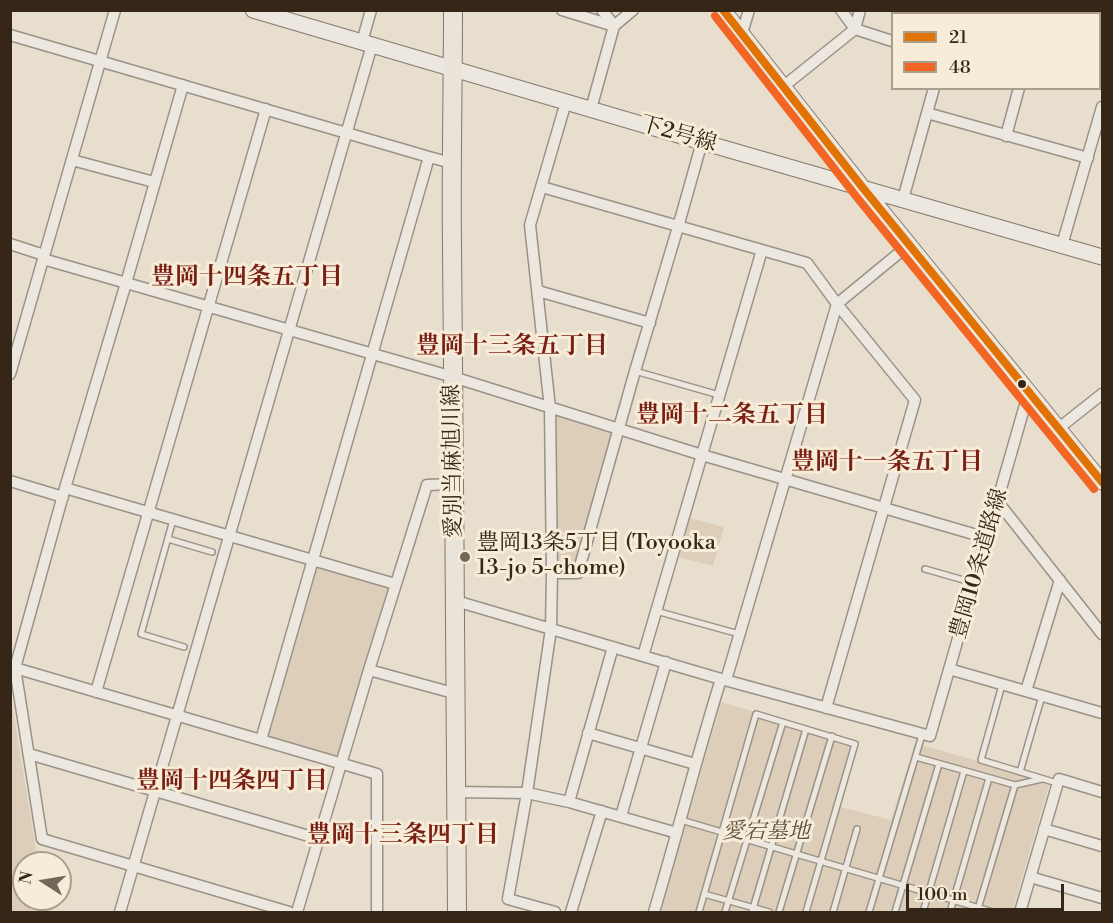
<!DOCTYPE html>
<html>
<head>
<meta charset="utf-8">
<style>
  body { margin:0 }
  #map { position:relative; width:1113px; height:923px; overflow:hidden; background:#e8dece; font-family:"Libre Bodoni",serif }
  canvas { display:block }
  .frame { position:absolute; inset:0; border:12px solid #352618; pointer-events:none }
  .legend { position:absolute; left:891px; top:12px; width:210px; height:78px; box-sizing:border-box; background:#f7ecd8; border:2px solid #a99d8b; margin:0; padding:8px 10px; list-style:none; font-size:18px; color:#352618 }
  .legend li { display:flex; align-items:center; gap:12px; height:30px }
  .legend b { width:30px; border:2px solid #a99d8b }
  .north { position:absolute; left:12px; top:851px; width:60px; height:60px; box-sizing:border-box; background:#f7ecd8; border:2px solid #a99d8b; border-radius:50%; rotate:282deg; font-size:16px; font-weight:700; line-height:24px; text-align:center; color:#352618 }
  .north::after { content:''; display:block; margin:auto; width:21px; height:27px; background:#746658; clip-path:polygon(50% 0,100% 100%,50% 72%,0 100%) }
  .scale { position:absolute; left:906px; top:884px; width:158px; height:27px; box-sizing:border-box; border:3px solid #352618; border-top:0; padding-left:8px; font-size:18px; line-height:21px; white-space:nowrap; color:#352618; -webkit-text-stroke:4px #f7ecd8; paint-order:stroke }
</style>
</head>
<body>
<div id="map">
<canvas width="1113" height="923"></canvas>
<div class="frame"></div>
<ul class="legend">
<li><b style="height:8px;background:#e17204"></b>21</li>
<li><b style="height:8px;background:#f26522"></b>48</li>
</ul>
<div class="north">N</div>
<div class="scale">100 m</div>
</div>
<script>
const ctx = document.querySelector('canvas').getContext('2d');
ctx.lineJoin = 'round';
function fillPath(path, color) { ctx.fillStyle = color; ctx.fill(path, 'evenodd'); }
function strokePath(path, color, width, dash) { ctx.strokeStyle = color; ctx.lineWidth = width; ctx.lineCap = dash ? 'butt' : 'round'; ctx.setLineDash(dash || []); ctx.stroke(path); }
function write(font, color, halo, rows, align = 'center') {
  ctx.font = font + ' "Libre Bodoni","Noto Serif JP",serif'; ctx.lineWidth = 6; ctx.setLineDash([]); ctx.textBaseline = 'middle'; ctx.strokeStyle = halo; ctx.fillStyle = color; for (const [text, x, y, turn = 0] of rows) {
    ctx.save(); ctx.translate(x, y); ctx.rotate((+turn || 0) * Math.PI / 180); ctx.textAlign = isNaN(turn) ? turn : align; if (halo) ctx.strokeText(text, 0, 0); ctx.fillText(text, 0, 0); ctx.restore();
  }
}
fillPath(new Path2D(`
  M550,408L619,429L578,573H552Z
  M690,518L724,527L713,566L679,557Z
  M313,560L395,584L342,764L261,740Z
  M11,697L38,863H24V899H44L47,912H11Z
  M721,702L858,742L841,807L891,820L915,743L1050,782L1012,912H661Z`), '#dcceb8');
const lane = new Path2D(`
  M635,371L719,395
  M173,520L141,634L184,647
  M168,539L212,552
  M925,569L974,583
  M656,611L739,634
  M1002,685L981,760L1057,783
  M916,757L1015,785L1042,779
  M1020,772L1042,696
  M681,820L993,912
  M704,894L769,912
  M699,912L756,714L855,744L806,912
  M725,912L783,722
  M752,912L806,729
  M779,912L832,736
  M833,912L857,829
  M869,912L922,735
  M895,912L939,764
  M923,912L964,771
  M950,912L989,778
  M977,912L1015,785`);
const street = new Path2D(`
  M562,10L614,26
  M602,10L614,25
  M841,10L855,29L892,41
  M956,14L957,10
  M1041,14L1042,10
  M742,33L749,10
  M10,35L429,157L452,163
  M362,42L371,10
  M183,85L126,283L65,488L15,668L42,839L289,912
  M784,86L855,29L860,10
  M591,109L614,26L633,10
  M927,113L1088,158
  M1006,136L1019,88
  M72,160L154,182
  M542,187L807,263L837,304L915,400L826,708
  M903,199L934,88
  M10,244L44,255
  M1062,245L1102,107
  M43,259L453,377L702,455L987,538
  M538,291L650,323
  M10,374L115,10
  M1059,428L1102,394
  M10,481L63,497
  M65,488L395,584
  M998,502L1102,634
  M552,573H578L635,371L678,227L702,142
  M456,601L721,679L930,736L1029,391
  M643,656L762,250
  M15,668L377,774V912
  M949,669L1102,713
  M369,670L457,694
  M726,680L837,304L910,244
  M1026,691L1060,580
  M96,692L266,109
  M588,733L695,764
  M261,740L429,157
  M29,754L319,839
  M457,792L527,793L569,802L677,833
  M569,802L613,647
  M621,816L666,662
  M1044,829L1102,846
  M1030,877L1102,898
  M120,912L372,45
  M297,912L369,670L427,485L455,484
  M555,912L508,899L527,793L551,629L552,573L550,408L530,225L566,102
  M571,912L602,811
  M654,912C677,835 697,756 721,679
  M1020,912L1059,779L1102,792`);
const secondary = new Path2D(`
  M253,10L702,142L1102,257
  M723,10L863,188L1102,482`);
const primary = new Path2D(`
  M453,10C453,89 451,168 452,246C453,468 457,690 457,912`);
strokePath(lane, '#999288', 8);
strokePath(street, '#999288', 13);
strokePath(secondary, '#81796f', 17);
strokePath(primary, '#81796f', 20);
strokePath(lane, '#ece7df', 5);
strokePath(street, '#ece7df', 10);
strokePath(secondary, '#ece7df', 15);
strokePath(primary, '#e9e3da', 18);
strokePath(new Path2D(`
  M723,10L863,188L1102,482`), '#e17204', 8);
strokePath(new Path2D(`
  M715,16L855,195L1094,489`), '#f26522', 8);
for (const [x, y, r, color] of [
  [1022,384,5,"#352618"],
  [465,557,6,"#746658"]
]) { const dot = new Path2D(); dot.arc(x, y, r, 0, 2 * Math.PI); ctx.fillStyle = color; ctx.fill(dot); strokePath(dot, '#f7ecd8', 2); }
write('22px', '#352618', '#f7ecd8', [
  ["下2号線",678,135,16],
  ["愛別当麻旭川線",454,461,-91],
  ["豊岡10条道路線",980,564,-74]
]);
write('22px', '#352618', '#f7ecd8', [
  ["豊岡13条5丁目 (Toyooka",477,544],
  ["13-jo 5-chome)",477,569]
], 'left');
write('italic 22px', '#5c4d3c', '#f7ecd8', [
  ["愛宕墓地",766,833]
]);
write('bold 24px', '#7a1f14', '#f7ecd8', [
  ["豊岡十四条五丁目",247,278],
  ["豊岡十三条五丁目",512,347],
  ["豊岡十二条五丁目",732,416],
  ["豊岡十一条五丁目",887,463],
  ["豊岡十四条四丁目",232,782],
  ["豊岡十三条四丁目",403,836]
]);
</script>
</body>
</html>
